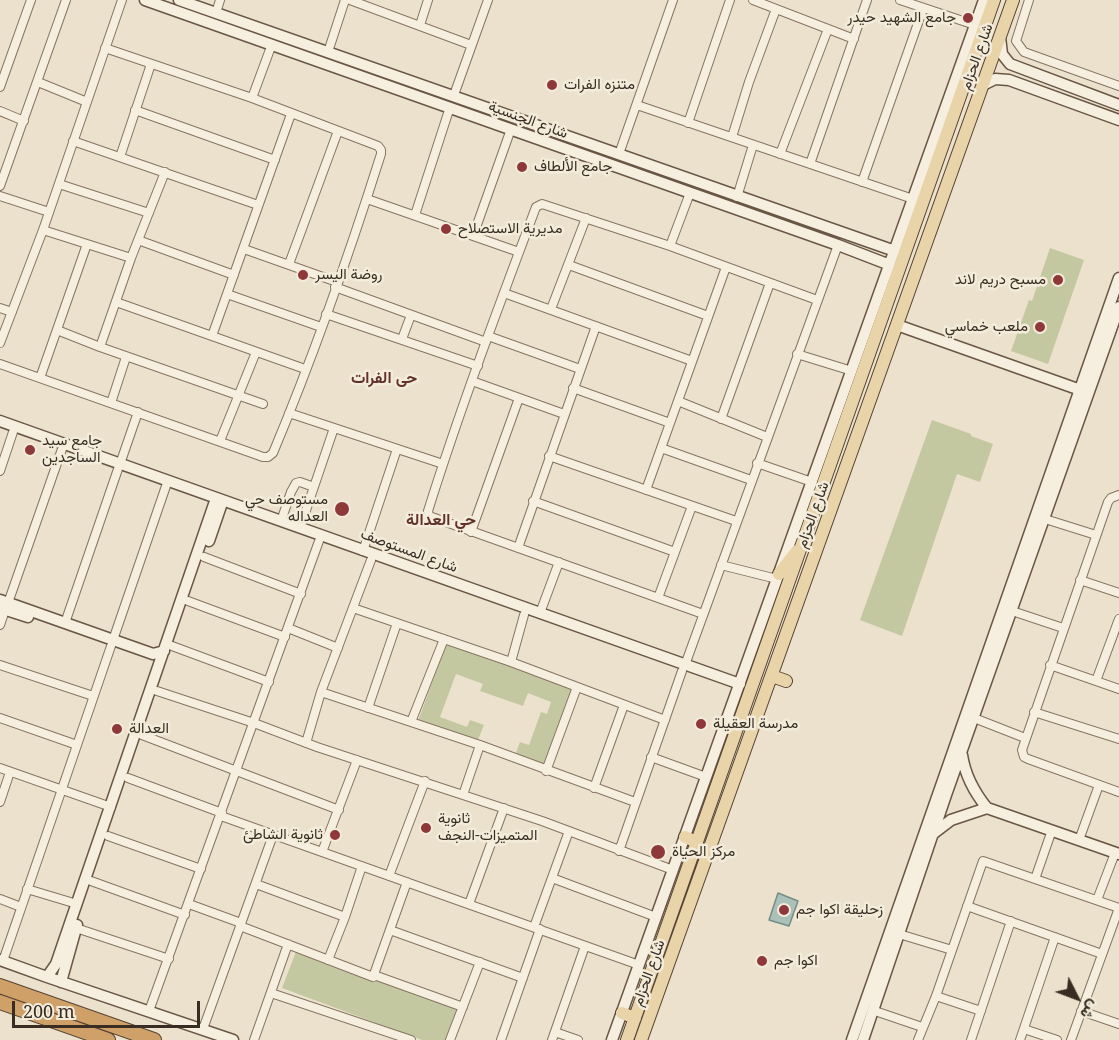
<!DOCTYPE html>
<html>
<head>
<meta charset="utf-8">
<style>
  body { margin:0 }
  #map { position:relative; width:1119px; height:1040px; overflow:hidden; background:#ebe1cc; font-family:"Noto Serif",Vazirmatn,serif }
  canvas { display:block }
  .north { position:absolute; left:1047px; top:968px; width:60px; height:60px; -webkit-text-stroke:4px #f3ecdb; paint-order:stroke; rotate:132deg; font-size:16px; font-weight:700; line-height:24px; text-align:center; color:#392d23 }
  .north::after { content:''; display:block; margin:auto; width:21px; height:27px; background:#392d23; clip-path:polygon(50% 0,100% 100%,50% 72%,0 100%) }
  .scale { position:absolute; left:12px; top:1001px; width:188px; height:27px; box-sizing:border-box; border:3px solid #392d23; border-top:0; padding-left:8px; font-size:18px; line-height:21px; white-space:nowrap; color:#392d23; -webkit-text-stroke:4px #f3ecdb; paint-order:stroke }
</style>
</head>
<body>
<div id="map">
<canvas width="1119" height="1040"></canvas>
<div class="north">ش</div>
<div class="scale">200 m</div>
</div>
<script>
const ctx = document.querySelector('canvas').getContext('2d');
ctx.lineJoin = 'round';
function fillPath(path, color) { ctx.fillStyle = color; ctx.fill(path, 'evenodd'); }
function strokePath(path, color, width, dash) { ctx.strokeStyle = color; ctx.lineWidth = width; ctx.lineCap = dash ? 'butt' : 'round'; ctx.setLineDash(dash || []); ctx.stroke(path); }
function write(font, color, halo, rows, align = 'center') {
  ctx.font = font + ' "Noto Serif",Vazirmatn,serif'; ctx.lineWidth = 5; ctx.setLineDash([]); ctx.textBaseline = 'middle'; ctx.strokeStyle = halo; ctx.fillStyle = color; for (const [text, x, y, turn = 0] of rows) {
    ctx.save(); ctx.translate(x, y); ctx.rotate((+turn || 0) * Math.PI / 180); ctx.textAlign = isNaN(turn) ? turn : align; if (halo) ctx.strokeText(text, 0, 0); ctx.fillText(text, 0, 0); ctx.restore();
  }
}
fillPath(new Path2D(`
  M1050,248L1084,260L1048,364L1011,351L1029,300L1032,301Z
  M932,420L971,434V436L993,444L980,482L957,474L902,636L860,620Z
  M447,642L573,688L544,767L515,756L520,742L529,745L541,712L547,714L551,702L528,693L523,706L480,691L483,684L456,674L440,717L467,727L470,720L484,725L477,742L418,721Z
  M297,949L460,1009L448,1040H422L282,988Z`), '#c4c8a1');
const water = new Path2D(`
  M778,893L798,901L789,926L769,920Z`);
fillPath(water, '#acc0ba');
strokePath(water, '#738e87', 1.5);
const street = new Path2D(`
  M350,0L471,45
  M753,0L854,39
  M900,0L975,25
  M1029,0L1016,41L1024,52L1119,86
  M216,13L220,0
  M420,25L428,0
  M328,52L345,0
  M38,82L87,102
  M0,87L31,0
  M454,95L488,0
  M252,98L272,44
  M637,105L913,199
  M135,110L275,160
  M0,111L24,121
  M688,123L730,0
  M732,137L749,82L776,9
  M73,141L258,205
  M619,154L673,0
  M780,154L828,29
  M120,157L151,64
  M810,164L867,0
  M862,182L923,9
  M59,184L149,213
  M0,186L66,0
  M0,196L49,212
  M737,197L753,145
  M367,199L519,252
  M415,215L450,107
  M43,230L131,258
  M473,236L511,129
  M138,240L234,275
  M670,246L690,193
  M244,249L337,282
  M289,264L338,131
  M569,265L708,316
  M335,287L486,342
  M504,293L692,361
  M227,294L321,327
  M116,302L305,369
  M0,308L12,312
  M551,309L586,218
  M326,314L478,366
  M57,330L100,347L131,258L165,172
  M212,336L291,114
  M488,336L580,369
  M402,339L411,315
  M0,343L43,230L122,0
  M100,347L263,404
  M797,354L852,371
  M0,364L263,457H268L273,453C314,355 349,255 381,154V150L378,146L252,98L105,48
  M40,378L87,244
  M472,381L564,414
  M573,388L670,423
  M678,401L767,437
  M111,403L126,357
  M289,413L443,464
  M721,419L770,283
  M220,441L256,352
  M661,448L751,480
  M549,456L736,521
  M757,463L812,482
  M120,464L138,412
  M0,471L13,432
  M646,490L726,267
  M1119,495L1111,498L1108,502L1022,750L1024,757L1028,759L1119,792
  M533,501L675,552
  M1045,519L1096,535
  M281,521L291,492L296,483L300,482L314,487
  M300,528L334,428
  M471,532L519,398
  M518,548L596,326
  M363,551L397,449
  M204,557L301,594
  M721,565L777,579
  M1080,580L1119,593
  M658,598L692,506
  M188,601L285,637
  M8,603L62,449
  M353,608L511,662L665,720
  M1012,611L1063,628
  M540,613L559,562
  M703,614L429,516L428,511C460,409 498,308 536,207L542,204L670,246L817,300
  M65,623L118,469
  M0,625L5,610
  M288,628L338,648
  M113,640L166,486
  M172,646L269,682
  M511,662L524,615
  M0,665L93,696
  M685,665L838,245
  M1050,665L1119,689
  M1096,681L1119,619
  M157,691L254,723L317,747L542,821L673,870
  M321,692L480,745L635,802
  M368,708L397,623
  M1034,712L1119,739
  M0,718L77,745
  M974,718L1025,738
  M411,722L444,639
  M142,735L339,810
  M306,743L321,692L371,560
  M651,757L706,777
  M0,768L111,807
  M546,771L577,687
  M128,778L222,813
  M594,788L624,705
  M463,795L480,745
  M0,802L10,772
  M221,816L639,965
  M1052,830L1035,879L1119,908
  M108,836L201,869
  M1079,840L1099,785
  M619,851L682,671
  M322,852L357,760
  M389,876L425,781
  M552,878L656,917
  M91,881L185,915
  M256,884L345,917
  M27,889L77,904
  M0,899L21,907
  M1097,900L1115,853
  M189,904L241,923
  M469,904L504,808
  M967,906L1102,954
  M240,926L373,977L407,882
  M534,927L569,831
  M76,928L169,959
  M390,930L523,978
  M899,934L952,950
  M328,960L345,917L362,866
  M3,961L111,646
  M374,975L463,1007
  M271,993L411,1040
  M936,996L981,1011
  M872,1010L922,1027
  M149,1011L319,541
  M1081,1011L1119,1024
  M203,1029L273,835
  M1024,1029L1057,1040
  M555,1032L578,1040
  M254,1040L288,944
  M450,1040L480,962
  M501,1040L540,929
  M552,1040L585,946
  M918,1040L936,996L983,861L1035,879
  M971,1040L1011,921
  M1020,1040L1055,937
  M1071,1040L1119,908`);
const secondary = new Path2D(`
  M145,0L838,245L890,265L893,271
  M179,0L895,251L899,248
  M1000,37L1002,54L1010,64L1119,105
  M983,85L995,79L1009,80L1119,120
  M897,325L1086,392
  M0,421L740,684
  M209,541L221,506
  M0,600L153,654L164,651
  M0,608L28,617
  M962,755C965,775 974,792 987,808
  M987,808L1119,854
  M934,833L951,820L987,808
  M0,960L47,977L233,1040
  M47,977L56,964L69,926L214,504
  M61,982L77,925
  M612,1040L984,0
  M852,1040L1119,278
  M863,1040L946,795L1119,307`);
const primary = new Path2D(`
  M779,574L797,551
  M772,676L786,681
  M685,837L697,842
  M622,1013L635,1018
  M627,1040L994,0
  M641,1040L1013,0`);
const highway = new Path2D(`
  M0,986L154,1040
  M0,1002L108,1040`);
strokePath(street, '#867462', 10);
strokePath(secondary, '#695644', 13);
strokePath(primary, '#554335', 14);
strokePath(highway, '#554335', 16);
strokePath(street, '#f6efdf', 8);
strokePath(secondary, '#f6efdf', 10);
strokePath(primary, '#e9d4a9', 12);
strokePath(highway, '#cfa068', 14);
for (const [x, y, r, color] of [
  [968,18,6,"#8f383a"],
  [552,85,6,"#8f383a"],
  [522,167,6,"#8f383a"],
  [446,229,6,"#8f383a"],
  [303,275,6,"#8f383a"],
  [1058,280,6,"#8f383a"],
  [1040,327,6,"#8f383a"],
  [30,450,6,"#8f383a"],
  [342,509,8,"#8f383a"],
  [701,724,6,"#8f383a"],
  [117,729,6,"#8f383a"],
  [426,828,6,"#8f383a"],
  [335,835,6,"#8f383a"],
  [658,852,8,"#8f383a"],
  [784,910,6,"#8f383a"],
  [762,961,6,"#8f383a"]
]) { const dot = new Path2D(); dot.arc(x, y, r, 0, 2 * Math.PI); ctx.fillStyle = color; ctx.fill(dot); strokePath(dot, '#f3ecdb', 2); }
write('15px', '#392d23', '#f3ecdb', [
  ["جامع الشهيد حيدر",956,18,"right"],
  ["متنزه الفرات",564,85],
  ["جامع الألطاف",534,167],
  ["مديرية الاستصلاح",458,229],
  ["روضة اليسر",315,275],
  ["مسبح دريم لاند",1046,280,"right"],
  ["ملعب خماسي",1028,327,"right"],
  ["جامع سيد",42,441],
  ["الساجدين",42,458],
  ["مستوصف حي",328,500,"right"],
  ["العداله",328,517,"right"],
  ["مدرسة العقيلة",713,724],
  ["العدالة",129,729],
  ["ثانوية",438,819],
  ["المتميزات-النجف",438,836],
  ["ثانوية الشاطئ",323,835,"right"],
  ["مركز الحياة",672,852],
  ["زحليقة اكوا جم",796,910],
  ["اكوا جم",774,961]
], 'left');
write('15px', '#392d23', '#f3ecdb', [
  ["شارع الحزام",977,57,-70],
  ["شارع الجنسية",528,120,20],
  ["شارع الحزام",813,515,-70],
  ["شارع المستوصف",409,551,20],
  ["شارع الحزام",649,973,-70]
]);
write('bold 16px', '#613227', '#f3ecdb', [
  ["حی الفرات",384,378],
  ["حي العدالة",441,520]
]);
</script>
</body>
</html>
